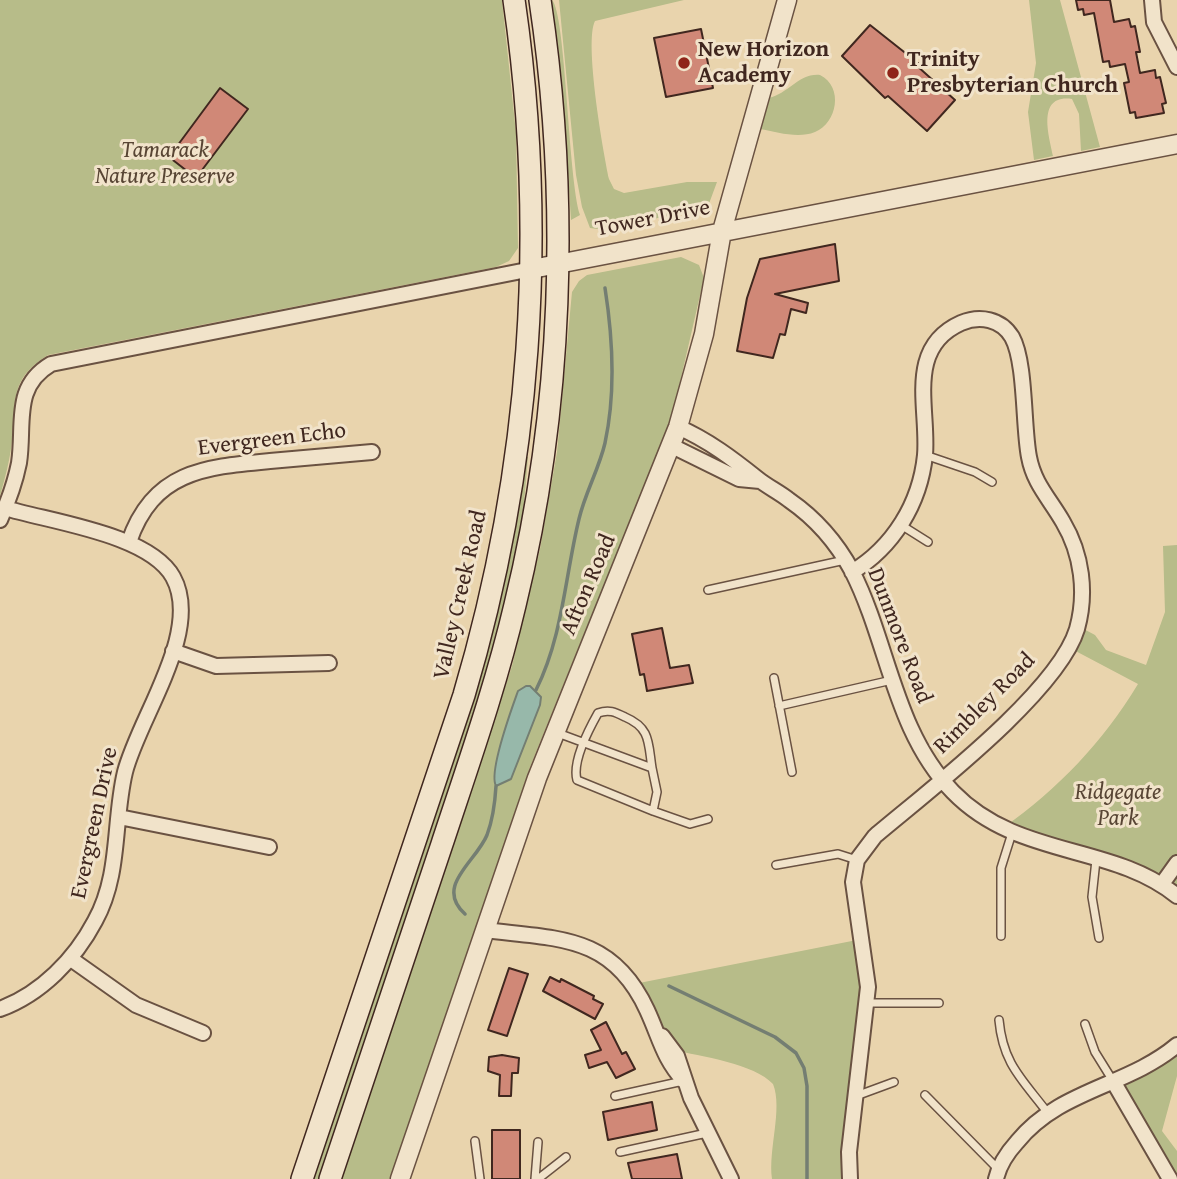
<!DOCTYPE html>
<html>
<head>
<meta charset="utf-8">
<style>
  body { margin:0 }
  canvas { display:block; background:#e9d4ad }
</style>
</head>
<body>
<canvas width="1177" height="1179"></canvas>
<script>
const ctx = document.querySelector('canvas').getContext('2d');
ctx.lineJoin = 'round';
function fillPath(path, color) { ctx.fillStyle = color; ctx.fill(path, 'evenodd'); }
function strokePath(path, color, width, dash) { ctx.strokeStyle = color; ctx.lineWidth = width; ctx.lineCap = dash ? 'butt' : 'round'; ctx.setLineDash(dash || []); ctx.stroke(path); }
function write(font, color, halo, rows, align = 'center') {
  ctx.font = font + ' "Gentium Book Plus",serif'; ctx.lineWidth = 6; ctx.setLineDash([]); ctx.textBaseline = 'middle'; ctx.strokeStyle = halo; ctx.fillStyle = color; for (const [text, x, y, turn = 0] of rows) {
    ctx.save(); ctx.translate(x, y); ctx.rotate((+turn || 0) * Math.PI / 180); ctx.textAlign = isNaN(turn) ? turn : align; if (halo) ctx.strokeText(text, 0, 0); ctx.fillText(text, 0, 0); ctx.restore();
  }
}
fillPath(new Path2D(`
  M0,0H502L516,133L518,248L509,261L496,267L48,355C9,379 16,401 12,441C10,460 5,478 0,496Z
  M552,0C566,14 568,177 580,215L571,220L562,80Z
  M559,0H684L595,21C584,42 603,151 609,179L614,189L624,193L687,182H717L707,209L598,229L590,228L582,207L576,175Z
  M1029,0H1060L1100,147L1081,151L1079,114L1072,99C1036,94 1049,136 1053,156L1034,160L1028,112L1036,63Z
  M820,75C844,87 837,123 815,132C798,139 777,132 760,129L769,98C788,94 799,73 820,75Z
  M681,257L699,265L704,278L672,417L530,767L390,1179H342L512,666L540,549L557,452L572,292L579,281L587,275Z
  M525,457H528L521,539L490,668L321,1179H311Z
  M1177,545V896L1162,884L1003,828C1058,789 1103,742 1138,684L1068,647L1078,626L1095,635L1106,650L1146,665L1165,612L1163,546Z
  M862,939L867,971L850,1179H772C768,1149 783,1109 773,1084C755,1064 700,1056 673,1050L634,984Z
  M1177,1045V1076L1162,1131L1177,1151V1179H1170L1113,1081Z`), '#b7bc89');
const water = new Path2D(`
  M526,686H530L541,697L540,705L511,779L496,786C488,772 512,708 518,691Z`);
fillPath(water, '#97b8aa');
strokePath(water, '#747e72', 2);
strokePath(new Path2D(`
  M536,690C563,636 565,576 579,519C585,493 599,469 605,443C616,392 613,339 605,288
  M465,914C434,886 476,862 487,835C493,819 495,803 496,786
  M669,986L775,1037L796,1053L804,1068L807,1086V1179`), '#747e72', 3.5);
const building = new Path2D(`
  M1076,0H1110L1114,22L1129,19L1131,27L1135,26L1140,52H1136L1140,73L1155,70L1156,78L1160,77L1166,103L1162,104L1164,113L1136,118L1135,112L1130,113L1124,83L1129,82L1125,64L1110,67L1109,61L1103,62L1094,13L1084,15L1083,9L1078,10Z
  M870,25L918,63L916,65L955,100L927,131L888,96L885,98L842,56Z
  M701,29L713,88L666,97L654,38Z
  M220,88L248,109L196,178L169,157Z
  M835,244L839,281L775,294L808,303L806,313L791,309L785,335L780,334L773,358L737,351L747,298L760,259Z
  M662,628L670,668L689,665L693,683L647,691L644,674L640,675L632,634Z
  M509,968L528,974L507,1036L488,1030Z
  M550,977L560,982L561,979L594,996L593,999L603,1004L595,1019L543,991Z
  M606,1022L622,1054L626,1052L635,1069L616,1078L607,1062L589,1068L585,1055L601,1050L591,1030Z
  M502,1055L519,1058L518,1073H512L511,1096H499L500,1075L488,1071L489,1057Z
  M652,1102L657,1130L608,1140L603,1112Z
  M492,1130H520V1179H492Z
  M677,1154L682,1179H632L628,1163Z`);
fillPath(building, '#d08877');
strokePath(building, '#40271f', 2);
const service = new Path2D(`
  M925,455L975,472L992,482
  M901,525L928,542
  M708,590L845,560
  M774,678L792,772
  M779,706L892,680
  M555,732L652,768L657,792L653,811L577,780C572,762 589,729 598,713C609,709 615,712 625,717C651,728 648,743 652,768
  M653,811L690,824L708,819
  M1096,860L1092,897L1099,938
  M776,865L838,854L857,860
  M1001,936V868L1012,833
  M868,1003H939
  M999,1020C1003,1064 1022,1079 1047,1112
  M1085,1024L1095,1052L1113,1081
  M925,1095L998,1169
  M615,1096L683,1081
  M856,1096L894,1082
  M475,1141L480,1179
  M620,1152L707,1133
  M535,1179L538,1142
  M538,1179L566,1157`);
const minor = new Path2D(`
  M1152,0L1154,22L1177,67
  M678,427C708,440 733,459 758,479C768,487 779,492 789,500C815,518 837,543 852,571C889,644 894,731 953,792C1018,859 1112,843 1177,896
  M672,446L739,479L760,481
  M0,520C8,502 15,483 19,463C25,424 12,387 51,364L532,269
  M129,542C153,471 205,467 270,461C304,458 338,455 372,452
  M173,651L216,666L329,663
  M119,817L269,847
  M1162,884L1177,863
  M484,930C557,939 612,934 647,1010C660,1038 663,1058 684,1081
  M71,959L136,1005L203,1033
  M0,1009C41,994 75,959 95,921C121,874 113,822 125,772C139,717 203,631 173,577C149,534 51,522 5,508
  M662,1036L677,1056L691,1098L731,1179
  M1113,1081L1170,1179
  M850,1179L849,1152L868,987L853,882L857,860L875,836C927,792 1058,692 1077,629C1087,593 1082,554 1063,522C1050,499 1034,484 1029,457C1023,427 1026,362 1012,337C1001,319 980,315 961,323C905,348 929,409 925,455C920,504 893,547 852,572
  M996,1179C999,1165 1007,1153 1017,1142C1060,1089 1127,1087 1177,1045`);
const tertiary = new Path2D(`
  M532,269L1177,144
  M400,1179L537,778L678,427L704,334L722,231L787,0`);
const secondary = new Path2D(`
  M302,1179L464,695C531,469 548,233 514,0
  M330,1179C367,1067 405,956 442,844C468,765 496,686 515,605C563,408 570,201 540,0`);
strokePath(service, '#6a5242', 10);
strokePath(minor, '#6a5242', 18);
strokePath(tertiary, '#6a5242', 21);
strokePath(secondary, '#40271f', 24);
strokePath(service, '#f1e3ca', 7);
strokePath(minor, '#f1e3ca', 14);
strokePath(tertiary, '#f1e3ca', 18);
strokePath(secondary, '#f1e3ca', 21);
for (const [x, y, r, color] of [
  [684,63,7,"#8f2418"],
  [893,73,7,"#8f2418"]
]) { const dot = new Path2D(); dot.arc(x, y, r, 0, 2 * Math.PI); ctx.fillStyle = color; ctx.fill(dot); strokePath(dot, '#f1e3ca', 2.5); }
write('bold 23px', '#40271f', '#f1e3ca', [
  ["New Horizon",698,50],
  ["Academy",698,76],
  ["Trinity",907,60],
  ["Presbyterian Church",907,86]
], 'left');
write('italic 23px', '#584534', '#f1e3ca', [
  ["Tamarack",165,151],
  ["Nature Preserve",165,177],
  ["Ridgegate",1118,793],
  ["Park",1118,819]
]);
write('23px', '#40271f', '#f1e3ca', [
  ["Tower Drive",653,219,-11],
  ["Evergreen Echo",272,440,-7],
  ["Afton Road",589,585,-67],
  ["Valley Creek Road",461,595,-77],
  ["Dunmore Road",899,636,69],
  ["Rimbley Road",985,704,-45],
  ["Evergreen Drive",95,823,-78]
]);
</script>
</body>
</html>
